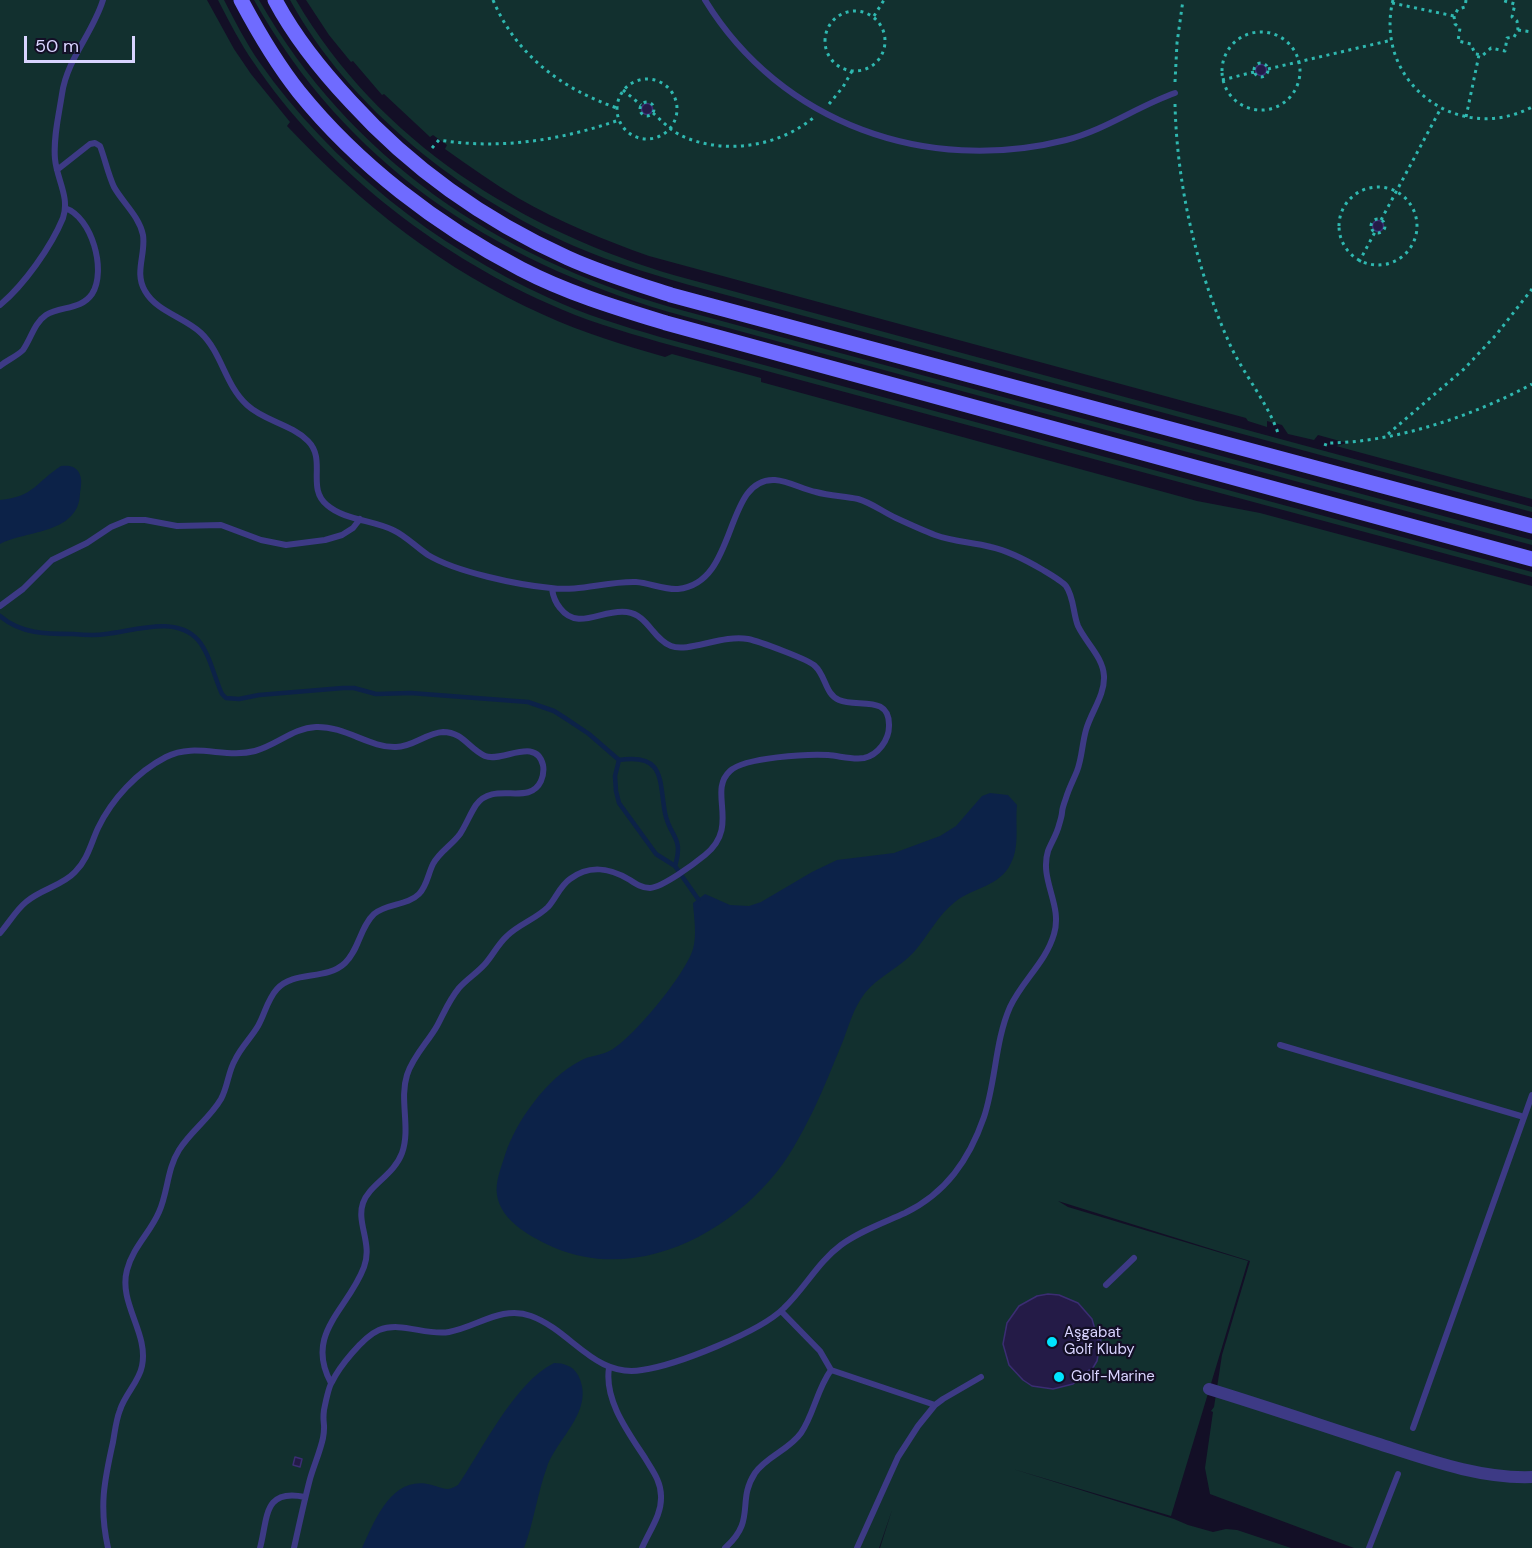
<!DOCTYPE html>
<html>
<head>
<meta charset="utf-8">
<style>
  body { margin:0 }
  #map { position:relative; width:1532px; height:1548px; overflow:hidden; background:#130f26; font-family:"DM Sans",sans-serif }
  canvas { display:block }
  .scale { position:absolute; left:24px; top:36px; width:111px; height:27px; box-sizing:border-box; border:3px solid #d9d4ff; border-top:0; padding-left:8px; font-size:18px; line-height:21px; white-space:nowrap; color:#d9d4ff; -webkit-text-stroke:4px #130f26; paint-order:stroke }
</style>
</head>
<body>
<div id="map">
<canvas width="1532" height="1548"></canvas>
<div class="scale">50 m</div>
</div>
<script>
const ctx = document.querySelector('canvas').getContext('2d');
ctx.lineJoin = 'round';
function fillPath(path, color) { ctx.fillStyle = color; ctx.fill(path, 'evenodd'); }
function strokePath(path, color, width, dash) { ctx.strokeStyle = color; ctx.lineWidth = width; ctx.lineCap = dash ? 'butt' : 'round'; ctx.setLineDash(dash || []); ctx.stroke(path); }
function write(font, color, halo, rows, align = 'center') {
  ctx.font = font + ' "DM Sans",sans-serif'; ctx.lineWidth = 4.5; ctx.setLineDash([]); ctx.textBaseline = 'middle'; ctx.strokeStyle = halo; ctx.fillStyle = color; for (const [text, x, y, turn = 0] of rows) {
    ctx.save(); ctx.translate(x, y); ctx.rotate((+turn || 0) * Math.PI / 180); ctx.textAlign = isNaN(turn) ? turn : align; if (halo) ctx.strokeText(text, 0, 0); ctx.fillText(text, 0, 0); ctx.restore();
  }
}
fillPath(new Path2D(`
  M0,0H207L234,49L251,74L290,122L287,126C363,206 442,269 544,315C583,333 624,345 665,357L672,354L761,378V382L1197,501L1260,513L1532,586V1548H1354L1210,1494L1205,1468L1213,1412L1211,1411L1214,1407L1222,1355L1250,1261L1058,1201L1068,1207L1248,1261L1171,1516L1013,1469L1174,1519L1188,1525L1213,1532L1226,1529L1237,1530L1291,1548H880L892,1510L879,1548H0Z
  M218,0H224C235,21 246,43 260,63C332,165 436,247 549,298C585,315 623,326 660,337L1532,572V577L659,342C622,331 583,320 547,303C435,253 323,166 254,63C240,43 229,21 218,0Z
  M254,0H259C351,160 496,256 670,307L1532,540V545L669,312C491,259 346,164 254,0Z
  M290,0H296C379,142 522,231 677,276L1532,507V512L704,289C660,277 616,264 574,246C463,197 349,108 290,0Z
  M306,0H1532V499L1336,446L1347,443L1318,435L1314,440L1288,434L1282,425L1267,421V427L1248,421L1246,418L649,256C604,240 560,222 518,198C493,183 469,166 445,149L447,145L433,135L430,137L384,94L382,95L353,61L351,62L329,35Z`), '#12302f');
fillPath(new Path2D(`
  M61,466C69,465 77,466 80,475C82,480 81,487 80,493C79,534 27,530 0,544V500C34,497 36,482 61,466Z
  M990,793L1008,795L1017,805C1015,824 1020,846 1011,863C1000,887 973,887 955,902C938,915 928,936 914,952C899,968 878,977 865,993C854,1007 849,1025 843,1041C833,1065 824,1088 813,1111C801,1135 788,1160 770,1180C718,1240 632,1280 555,1248C533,1238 501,1222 497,1195C495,1182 501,1168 505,1155C516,1121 547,1078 580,1061C590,1055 602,1056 613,1049C635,1035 685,975 693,949C697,935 694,918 693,903L705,894L730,905L749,906L761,902L812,872L837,860L894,853L940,836L956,826L982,796Z
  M554,1363C564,1363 573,1366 578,1375C596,1410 557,1438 547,1467C537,1494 534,1522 524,1548H362C375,1520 392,1474 432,1485C443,1488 447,1492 458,1485C483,1449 514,1383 554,1363Z`), '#0c2248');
strokePath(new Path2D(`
  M0,616C21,634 46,634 73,634C84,635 95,636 106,634C134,631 176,615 198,640C210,654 214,677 222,694L226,698L239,699L259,695L343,688H354L376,694L411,693L528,702L554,711L565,718L589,734L619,760L615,776L616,791L619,803L656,854L675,866L698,899
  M619,760C665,753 659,780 665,813C670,838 684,836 675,866`), '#0c2248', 4.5);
const building = new Path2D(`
  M1255.5 70a5.5 5.5 0 1 1 11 0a5.5 5.5 0 1 1-11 0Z
  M641.5 109a5.5 5.5 0 1 1 11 0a5.5 5.5 0 1 1-11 0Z
  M1372.5 226a5.5 5.5 0 1 1 11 0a5.5 5.5 0 1 1-11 0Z
  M1048,1294L1059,1295L1078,1303L1092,1319L1098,1340L1101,1339L1097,1361L1091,1371L1089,1370L1073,1384L1053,1389L1032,1386L1023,1380L1009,1365L1003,1344L1007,1323L1019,1306L1037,1296Z
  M295,1457L302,1459L300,1467L293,1465Z`);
fillPath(building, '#241b47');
strokePath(building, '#3b2d73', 1.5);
strokePath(new Path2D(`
  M493,0C516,55 562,89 617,108
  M1393,0C1373,82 1458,146 1532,107
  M1466,0L1465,7L1458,9L1454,16L1455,24L1460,28L1458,41L1471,44L1475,54L1483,55L1491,48L1505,51L1507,38L1514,37L1518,30L1517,21L1512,17L1515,4L1501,0
  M1392,3L1454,16
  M825 41a30 30 0 1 1 60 0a30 30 0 1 1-60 0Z
  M874,16L884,0
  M1518,30L1532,32
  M1222 71a39 39 0 1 1 78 0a39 39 0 1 1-78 0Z
  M1254 70a7 7 0 1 1 14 0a7 7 0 1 1-14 0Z
  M1268,69L1392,40
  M617 109a30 30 0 1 1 60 0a30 30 0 1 1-60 0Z
  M1222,80L1254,72
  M1175,82L1177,43L1183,0
  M623,90L641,105
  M640 109a7 7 0 1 1 14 0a7 7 0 1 1-14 0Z
  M829,104L843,87L852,71
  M1175,104C1177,187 1197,273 1232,349C1246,377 1268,404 1278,433
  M653,113C662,121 671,131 682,136C724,155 778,147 813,118
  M1466,117L1479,55
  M432,148L439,140C500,150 562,140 619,120
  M1339 226a39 39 0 1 1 78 0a39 39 0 1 1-78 0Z
  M1371 226a7 7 0 1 1 14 0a7 7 0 1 1-14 0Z
  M1381,220L1441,108
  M1359,262L1375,232
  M1388,434L1464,369L1496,335L1532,289
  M1325,446L1326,443C1394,443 1473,416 1532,384`), '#2fb8b0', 3, [3, 4.5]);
strokePath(new Path2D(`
  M705,0C781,124 927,175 1066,140C1105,130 1138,106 1175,93
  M57,170L90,144L95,143L100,146C105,159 108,174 114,187C123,203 139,216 143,235C146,254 134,273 145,291C157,312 184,317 201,333C222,353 225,385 247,405C264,421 291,424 308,441C327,460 306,488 327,505C344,520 373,520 393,530C406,536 416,547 428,555C456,572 518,585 551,588C579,592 607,581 636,582C650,583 664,590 678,589C739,583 723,477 775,480C789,481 802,489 816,492C830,496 844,496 858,499C872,503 883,512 896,518C909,524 922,530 935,535C954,542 972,542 991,547C1009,551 1026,560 1043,570C1048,573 1062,581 1066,586C1074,597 1073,614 1078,626C1086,643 1103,657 1104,676C1105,695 1091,712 1086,730C1082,744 1082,758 1077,771C1073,781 1069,788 1066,798C1059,817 1065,806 1059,825C1057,834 1051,843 1048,851C1039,880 1063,905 1054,934C1046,962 1022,981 1010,1007C995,1041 996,1081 984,1117C969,1160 946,1193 905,1213C883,1223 860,1231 841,1245C818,1262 805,1288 784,1308C760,1332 677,1365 642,1370C594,1378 572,1331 531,1316C502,1305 477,1327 449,1332C426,1336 401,1321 379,1330C363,1337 339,1367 332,1382C329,1386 325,1405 324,1410C322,1425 326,1422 323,1438C320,1452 314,1465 310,1479C304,1502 299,1525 294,1548
  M0,305C24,285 51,247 63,218C70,197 57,180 55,159C53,138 59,114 62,94C67,59 93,33 103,0
  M0,366C7,360 16,357 23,350C31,339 34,323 46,315C61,306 81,310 92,294C107,271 92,217 65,208
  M0,606L23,589L52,560L87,543L111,527L128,520H145L177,526L221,525L261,540L286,545L325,540L342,535L353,528L360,519
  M0,933C9,923 16,910 26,902C41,889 62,886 75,872C88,859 91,843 98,828C112,799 137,772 166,757C195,742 225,759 255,751C277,745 293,728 316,727C345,726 370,748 396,747C413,747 426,733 443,732C463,732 469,749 485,756C502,763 536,736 543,765C544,770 543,776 541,781C529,807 494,780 476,805C470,814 466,825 460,834C452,845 439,852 433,864C428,874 427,886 419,894C407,906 387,903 374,914C360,927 359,950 345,963C326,981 294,970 277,989C267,1000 265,1014 258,1026C251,1038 241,1047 235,1060C228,1072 228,1086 221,1099C210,1118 191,1131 179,1150C167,1169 168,1192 159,1212C150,1233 133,1247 127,1270C118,1303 149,1333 142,1366C139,1382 125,1394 120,1410C116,1420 115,1431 113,1442C104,1482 99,1507 108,1548
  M1280,1045L1524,1117
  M1106,1285L1134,1258
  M781,1311L820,1351L831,1370L935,1405
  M609,1368C604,1400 628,1432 645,1458C652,1470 661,1481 661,1496C662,1515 649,1531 642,1548
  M331,1383C304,1333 348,1310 364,1267C373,1244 356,1223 363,1203C369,1185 394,1175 402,1153C411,1128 399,1100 407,1075C413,1056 428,1042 437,1026C444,1013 449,1000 459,988C467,979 477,973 485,964C493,955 498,944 507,936C519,924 536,919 548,907C556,898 560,886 570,879C590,864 610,868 630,880C636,884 642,888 650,888C663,887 694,864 705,855C741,826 707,792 730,771C745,757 808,754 828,755C840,756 853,760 864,758C878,755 889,740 889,726C890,694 857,708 839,700C825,694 826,676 815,666C810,660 758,641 748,639C723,634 688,653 671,646C652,638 648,615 627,612C603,608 578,632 560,608C555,602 553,596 552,589
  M1413,1428L1532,1095
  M260,1548C268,1518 263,1488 305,1497
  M725,1548C757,1520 736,1502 755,1473C767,1456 789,1450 801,1433C814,1414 817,1389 831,1370
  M857,1548L898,1457L918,1426L935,1405L943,1399L981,1377
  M1369,1548L1398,1474`), '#3d3a85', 6);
strokePath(new Path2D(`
  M1209,1389C1265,1406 1320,1425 1376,1443C1426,1459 1479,1479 1532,1477`), '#3d3a85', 12);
strokePath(new Path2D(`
  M241,0C258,32 276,63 299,92C358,165 438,226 521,269C567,293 617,308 666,323L1532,559
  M275,0C295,38 322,71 351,102C412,169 486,221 568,258C601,273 637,284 671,295L1532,526`), '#6f6bff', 15);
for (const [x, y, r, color] of [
  [1052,1342,6,"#00e5ff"],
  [1059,1377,6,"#00e5ff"]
]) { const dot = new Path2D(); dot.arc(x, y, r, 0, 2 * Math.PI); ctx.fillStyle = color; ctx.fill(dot); strokePath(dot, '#130f26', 2); }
write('15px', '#d9d4ff', '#130f26', [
  ["Aşgabat",1064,1333],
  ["Golf Kluby",1064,1350],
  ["Golf-Marine",1071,1377]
], 'left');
</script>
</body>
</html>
